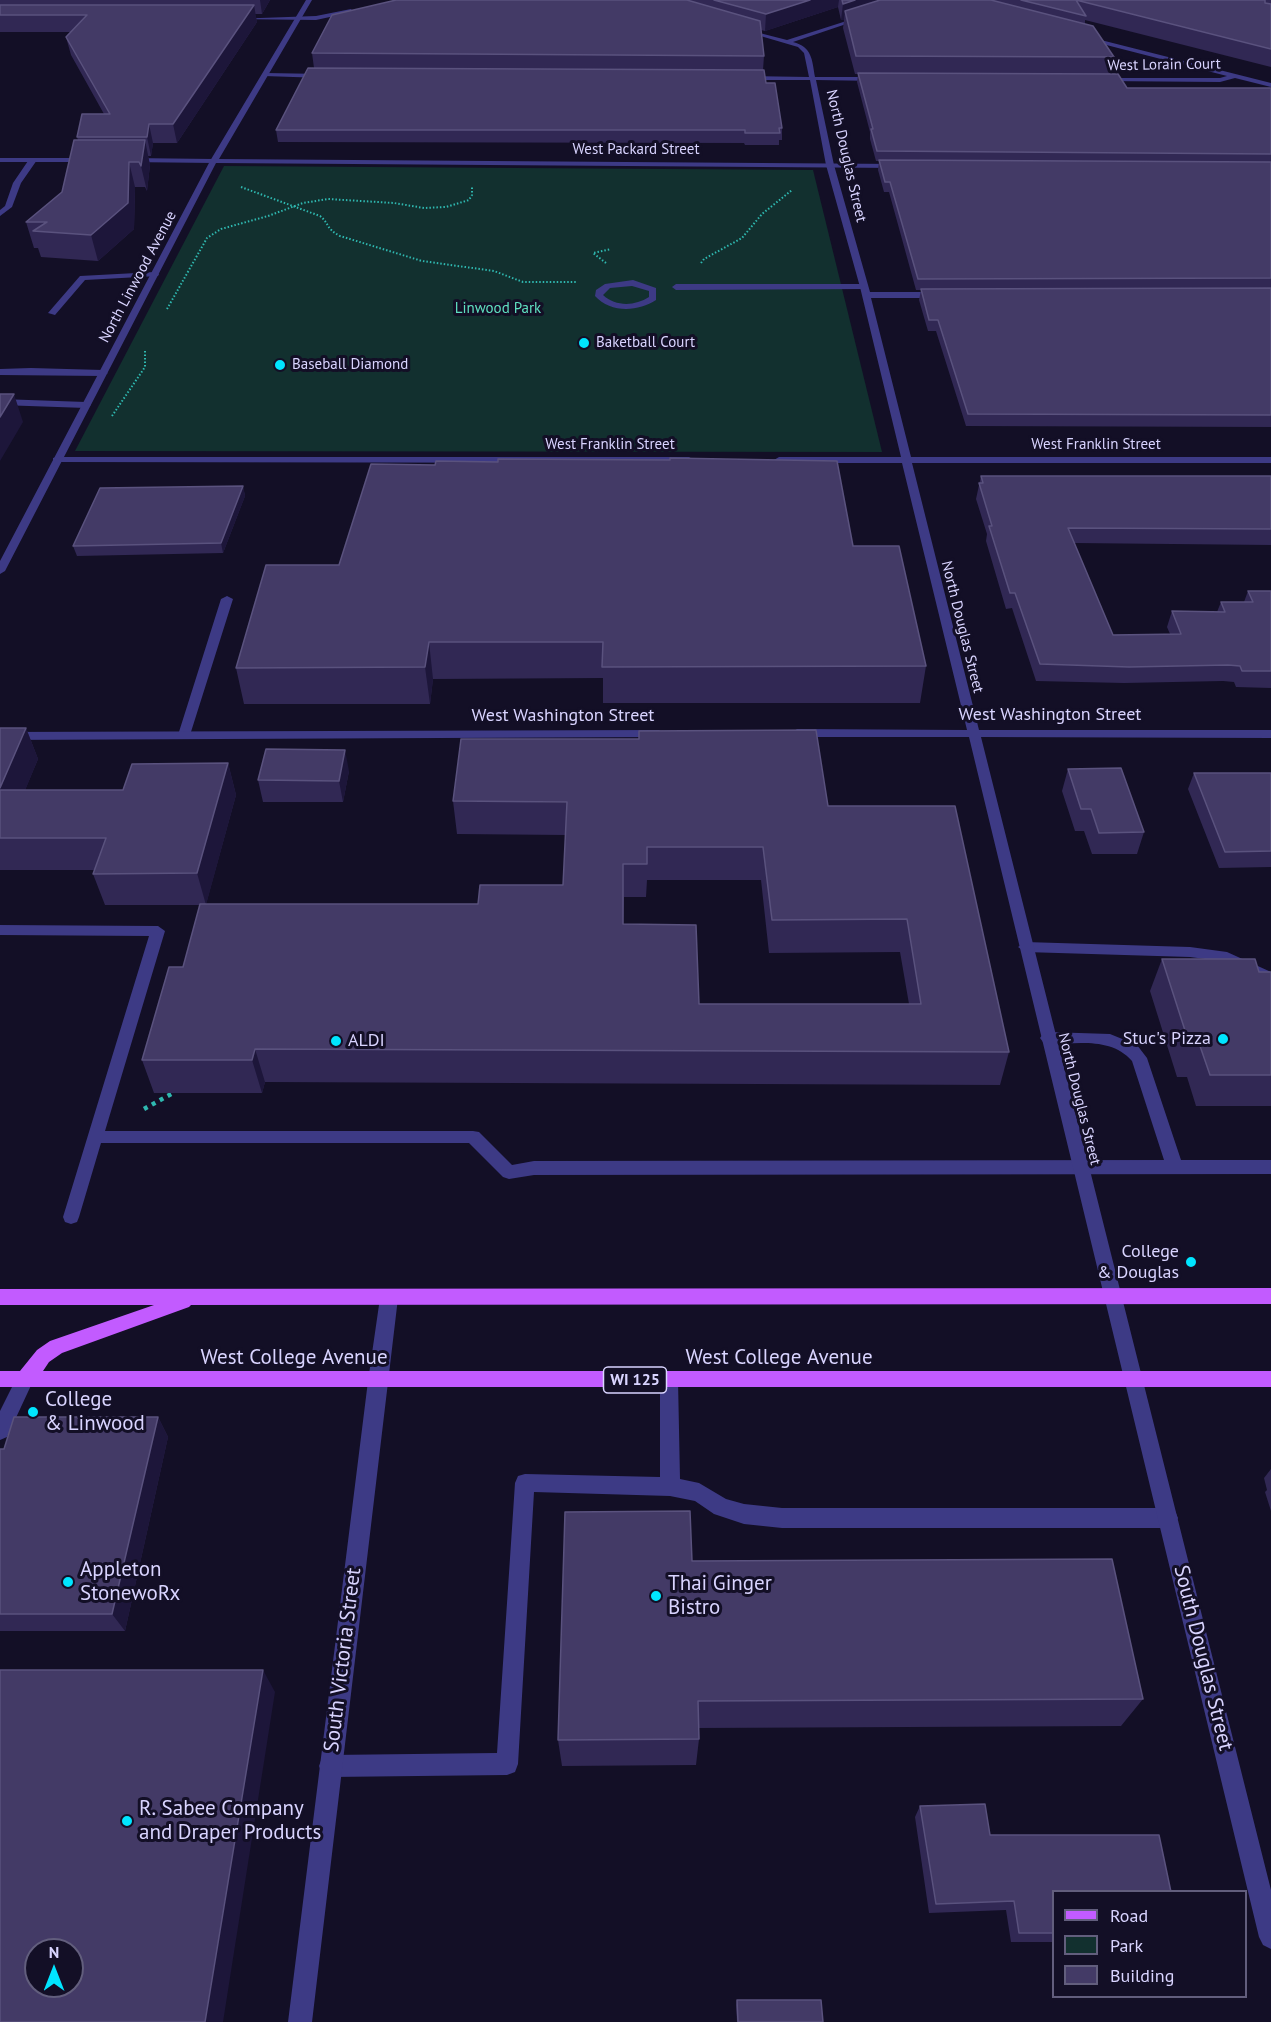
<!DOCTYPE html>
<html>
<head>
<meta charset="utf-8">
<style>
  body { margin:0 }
  #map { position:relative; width:1271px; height:2022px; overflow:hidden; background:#130f26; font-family:"PT Sans",sans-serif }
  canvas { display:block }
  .legend { position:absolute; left:1052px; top:1890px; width:195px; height:108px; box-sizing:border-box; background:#130f26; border:2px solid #625e7d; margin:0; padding:8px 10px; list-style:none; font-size:18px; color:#d9d4ff }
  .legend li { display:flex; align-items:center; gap:12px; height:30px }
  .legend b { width:30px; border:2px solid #625e7d }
  .north { position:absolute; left:24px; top:1938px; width:60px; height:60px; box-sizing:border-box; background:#130f26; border:2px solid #625e7d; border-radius:50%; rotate:0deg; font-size:16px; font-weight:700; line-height:24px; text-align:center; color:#d9d4ff }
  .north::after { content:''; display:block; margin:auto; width:21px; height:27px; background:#00e5ff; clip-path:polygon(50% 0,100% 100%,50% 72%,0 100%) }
</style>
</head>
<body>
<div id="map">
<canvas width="1271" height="2022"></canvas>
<ul class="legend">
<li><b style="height:8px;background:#c25bff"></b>Road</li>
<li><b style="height:16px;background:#12302f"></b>Park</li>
<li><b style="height:16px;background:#433a66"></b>Building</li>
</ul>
<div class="north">N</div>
</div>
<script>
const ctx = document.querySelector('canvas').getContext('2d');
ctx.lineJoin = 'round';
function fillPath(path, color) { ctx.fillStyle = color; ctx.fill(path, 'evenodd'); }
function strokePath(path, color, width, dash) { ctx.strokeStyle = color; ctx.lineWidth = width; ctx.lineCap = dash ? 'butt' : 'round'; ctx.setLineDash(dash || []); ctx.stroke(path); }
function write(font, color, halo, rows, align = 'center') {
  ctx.font = font + ' "PT Sans",sans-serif'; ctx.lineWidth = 6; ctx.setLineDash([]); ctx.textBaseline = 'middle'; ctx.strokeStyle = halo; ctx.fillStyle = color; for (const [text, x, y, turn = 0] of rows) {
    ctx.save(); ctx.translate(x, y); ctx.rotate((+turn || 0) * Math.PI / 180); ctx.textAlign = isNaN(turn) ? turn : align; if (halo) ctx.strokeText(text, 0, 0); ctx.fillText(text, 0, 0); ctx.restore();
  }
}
fillPath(new Path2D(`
  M224,166L813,170L882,452L75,451Z`), '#12302f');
strokePath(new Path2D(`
  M241,187L320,216C330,224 325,228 340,236L422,261L494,271L523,282H577
  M606,263L593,253L611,249
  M701,263L704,259L742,238L762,214L792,190
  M167,309L207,238L221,229L268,216L303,203L328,199L394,203L424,208L446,207L469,200L472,195V186
  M112,416L145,367V350`), '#2fb8b0', 2, [1.5, 2]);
strokePath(new Path2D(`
  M144,1109L173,1093`), '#2fb8b0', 4.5, [4, 5]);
fillPath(new Path2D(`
  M30,158L37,160L21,183L12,207L0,216V210L5,206L13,183Z
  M155,272L159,274L158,276L85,280L55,315L48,313L80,276Z
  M633,280L656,288V300C638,312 610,313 595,296L596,290L605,284ZM632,286L649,291V297C635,306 616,307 603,295L610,288Z
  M864,284L867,285V289L676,290L672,287L676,284Z
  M31,368L103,370L108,373L103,376L0,375V369Z
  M0,399L86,402L91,405L86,408L0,405Z
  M227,596L233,599L190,735L188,738H180L178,735L221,599Z
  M0,925L158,926L165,931L105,1131H473L479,1132L512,1165L534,1161L1164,1160L1132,1061C1111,1037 1077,1044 1048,1044L1043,1042L1040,1038L1043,1034L1048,1032L1110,1034L1137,1045L1147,1058L1181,1160H1271V1174L534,1175L509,1179L503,1177L469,1143H101L79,1217L77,1222L71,1224L65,1222L63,1217L149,936L0,935Z
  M1025,942L1190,947L1227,952L1271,972V983L1220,961L1190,957L1025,952L1018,947Z
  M25,1371L31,1373L34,1379L7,1437L0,1440V1411L19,1373Z
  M669,1372L675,1374L678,1380L680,1479L699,1483L726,1499L744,1504L782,1508H1168L1175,1511L1178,1518L1175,1525L1168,1528H782L744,1524L714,1514L695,1501L670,1496L534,1492L518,1764L515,1772L507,1775L330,1777L322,1774L319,1766L322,1758L330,1755L497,1753L515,1483L518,1476L525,1474L660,1477V1380L663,1374Z`), '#3d3a85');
fillPath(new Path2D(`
  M351,9L353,12L316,20L232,19L316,16Z
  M859,17L864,18L793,42C812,47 812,59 815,77H878L881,79L878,81L816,80L834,165L870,292H938L942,295L938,298H871L911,457H1271V463H912L979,730H1271V738L981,737L1271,1890V1949L1263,1945L1259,1937L969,737H797L791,733L797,729L967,730L902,463H779L774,460L779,457H901L860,287L826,165L810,80H746L743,78L746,76L809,77L804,53L798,47L740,30V28L787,40Z
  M1085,36L1271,83V87L1235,78L1220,82L1101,81L1103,78H1220L1227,76L1083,39Z
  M266,73L323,74L326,76L323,78L264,76Z
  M0,158H88L92,160L88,162H0Z
  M130,158L214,159L218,161L214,163L127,162Z
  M57,457H689L694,460L689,463L53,462V458Z
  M659,730L665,734L663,737L0,740V732Z
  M389,1290L395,1293L398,1298L312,2022H288L368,1381L380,1298L383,1293Z`), '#3d3a85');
fillPath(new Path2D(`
  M306,0H312L219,159L899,164L903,166L899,168L216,163L5,571L0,574V561L210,161Z`), '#3d3a85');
fillPath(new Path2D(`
  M1271,1288V1304L191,1305L189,1307L62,1353L49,1362L43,1371H1271V1387H0V1371H20L37,1350L50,1341L154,1305H0V1289Z`), '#c25bff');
fillPath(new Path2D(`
  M0,0H270L262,14H255L257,22L177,143H153L151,156H148L150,165L147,191L145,187H135L134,229L98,261L41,257L38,248H34L26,222L62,192L78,140L77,137L104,114L71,55L66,37L71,32H0Z
  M396,0H1271V67L1085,20V24L1114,57L1111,74L1127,88H1271V427L966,426L936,331H928L919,300L921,290H916L889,192H884L878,170L879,161H876L870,139V132L857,82L858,74H855L843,28L844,20H841L838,7L765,31L761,30L764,56L763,70L766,83L782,128V140H779V145H745L744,143L278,142L276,130L314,68L312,53Z
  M981,476H1271V545L1074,543L1113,635L1170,634L1167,627L1172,611L1217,612L1221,602H1244L1248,591H1271V688L1236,687L1234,682L1223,681L1124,683L1036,681L1012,608L1006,609L986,541L987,534L976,499Z
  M243,486L245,496L223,553L77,556L73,546Z
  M853,546L926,666L920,703H603V678L433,679L430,704H244L236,668L339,565Z
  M0,728H26L38,759L25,790H123L228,763L236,795L206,904H478L563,885L566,835L457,834L453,801L828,806L1009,1052L1000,1085L265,1082L262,1093H154L142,1060L183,967L200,905H105L93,874L95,870H0ZM647,880H761L769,953L900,952L909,1004H699L623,925L624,897H646Z
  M1068,769L1144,832L1137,854H1092L1084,831H1075L1062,791Z
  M349,771L343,802H263L258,780Z
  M1194,773H1271V867L1219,868L1188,789Z
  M1162,959L1259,972H1271V1106H1196L1187,1077H1177L1150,991Z
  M158,1417L168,1437L125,1631H0V1449H4Z
  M1271,1469V1511L1265,1492L1267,1490L1264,1478Z
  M692,1561L1143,1699L1121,1726L699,1728V1739L696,1765L562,1766L558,1740Z
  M920,1806L990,1835L1053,1892V1942H1011L1006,1910L929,1913L915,1817Z
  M737,2000L823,2022H737L736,2005Z`), '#312854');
fillPath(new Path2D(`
  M260,0H270L262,14Z
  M810,0H839L838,7L765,31L766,14Z
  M855,0H906L845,11L844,20H841L843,4Z
  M254,5L257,22L177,143L173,124Z
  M149,124L153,143L151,156L147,137Z
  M145,140L150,165L147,191L141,166Z
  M129,162L135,187L134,229L98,261L91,235Z
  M14,394L23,422L0,461V417Z
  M243,486L245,496L223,553L221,543Z
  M429,642L433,679L430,704L425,667Z
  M26,728L38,759L12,822L0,792V788Z
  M345,750L349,771L343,802L339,781Z
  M228,763L236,795L206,905L197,873Z
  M255,1049L265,1082L262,1093L252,1060Z
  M158,1417L168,1437L125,1631L112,1614Z
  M263,1670L275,1692L223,2022H205Z`), '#1d163a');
const building = new Path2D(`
  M396,0H687L760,21L764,56L312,53L332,15Z
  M714,0H810L766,14Z
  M842,0H855L843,4Z
  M880,0H991L1093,26L1114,57L856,56L845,11Z
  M1021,0H1265V3L1271,4V49L1076,0L1086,16Z
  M0,5H254L173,124H149L147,137H77L82,114H110L66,37L87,15H0Z
  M308,68L764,70L766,83H775L782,128H779L780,133H745V130H276Z
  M858,73L1118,74L1127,88H1271V154L877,151L871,129H873Z
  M74,140H145L141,166L139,162H129L128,203L91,235L33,231L47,222H26L62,192Z
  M879,160L1271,162V278L918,279L890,182H885Z
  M1271,288V415L968,414L938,320H929L921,289Z
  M0,394H14L0,417Z
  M670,458L837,461L853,546H899L926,666L602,667L603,642H429L425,667L236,668L266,565H339L371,464L435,465L436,461L498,462V459L670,460Z
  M981,476H1271V529L1068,528L1113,635L1181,634L1172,611L1225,612L1221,602H1253L1248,591H1271V671H1242L1240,666L1228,665L1129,667L1040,664L1015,593H1010L989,526H992L979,483H983Z
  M243,486L221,543L73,546L100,488Z
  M0,728H26L0,788Z
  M816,730L828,806H955L1009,1052L255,1049L252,1060H142L169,967H183L200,904H478L480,885H563L567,802L453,801L461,739H639V731ZM647,847H763L772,920L907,919L921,1004H699L696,925L623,924V864H647Z
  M266,749L345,750L339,781L258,780Z
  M228,763L197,873L93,874L106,838H0V790H123L132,764Z
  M1121,768L1144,832L1099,833L1091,809H1081L1068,769Z
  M1194,773H1271V851L1225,852Z
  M1162,959H1255L1259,972H1271V1075H1210L1200,1046H1190Z
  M14,1417H158L112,1614H0V1449H4Z
  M690,1511L692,1561L1112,1559L1143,1699L698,1701L699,1739L558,1740L565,1512Z
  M0,1670H263L205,2022H0ZM36,1950H72V1986H36Z
  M985,1804L990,1835H1159L1171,1892H1053V1933H1019L1014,1901L936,1904L920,1806Z
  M737,2000H821L823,2022H738Z`);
fillPath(building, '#433a66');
strokePath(building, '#5a527e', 1.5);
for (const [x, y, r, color] of [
  [584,343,6,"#00e5ff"],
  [280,365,6,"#00e5ff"],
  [1223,1039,6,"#00e5ff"],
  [336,1041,6,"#00e5ff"],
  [1191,1262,6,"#00e5ff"],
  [33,1412,6,"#00e5ff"],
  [68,1582,6,"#00e5ff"],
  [656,1596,6,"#00e5ff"],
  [127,1821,6,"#00e5ff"]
]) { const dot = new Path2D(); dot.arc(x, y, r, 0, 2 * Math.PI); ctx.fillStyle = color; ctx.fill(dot); strokePath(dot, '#130f26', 2); }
write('15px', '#d9d4ff', '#130f26', [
  ["West Lorain Court",1164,65,-1],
  ["West Packard Street",636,150],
  ["North Douglas Street",846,156,77],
  ["North Linwood Avenue",138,277,-62],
  ["West Franklin Street",610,445],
  ["West Franklin Street",1096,445],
  ["North Douglas Street",962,627,76],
  ["North Douglas Street",1079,1099,76]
]);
write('15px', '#5fe0c0', '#130f26', [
  ["Linwood Park",498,309]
]);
write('15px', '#d9d4ff', '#130f26', [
  ["Baketball Court",596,343],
  ["Baseball Diamond",292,365]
], 'left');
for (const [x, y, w] of [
  [635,1380,63]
]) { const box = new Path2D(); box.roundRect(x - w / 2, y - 13, w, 26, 4.5); ctx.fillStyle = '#130f26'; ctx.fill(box); strokePath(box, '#d9d4ff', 1.5); }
write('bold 16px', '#d9d4ff', null, [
  ["WI 125",635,1380]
]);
write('18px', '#d9d4ff', '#130f26', [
  ["West Washington Street",1050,715],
  ["West Washington Street",563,716]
]);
write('18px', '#d9d4ff', '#130f26', [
  ["Stuc's Pizza",1211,1039],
  ["ALDI",348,1041,"left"],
  ["College",1179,1252],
  ["& Douglas",1179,1273]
], 'right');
write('21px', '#d9d4ff', '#130f26', [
  ["West College Avenue",294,1358],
  ["West College Avenue",779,1358],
  ["South Douglas Street",1203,1658,76],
  ["South Victoria Street",343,1660,-83]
]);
write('21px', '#d9d4ff', '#130f26', [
  ["College",45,1400],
  ["& Linwood",45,1424],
  ["Appleton",80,1570],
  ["StonewoRx",80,1594],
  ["Thai Ginger",668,1584],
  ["Bistro",668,1608],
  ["R. Sabee Company",139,1809],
  ["and Draper Products",139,1833]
], 'left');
</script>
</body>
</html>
